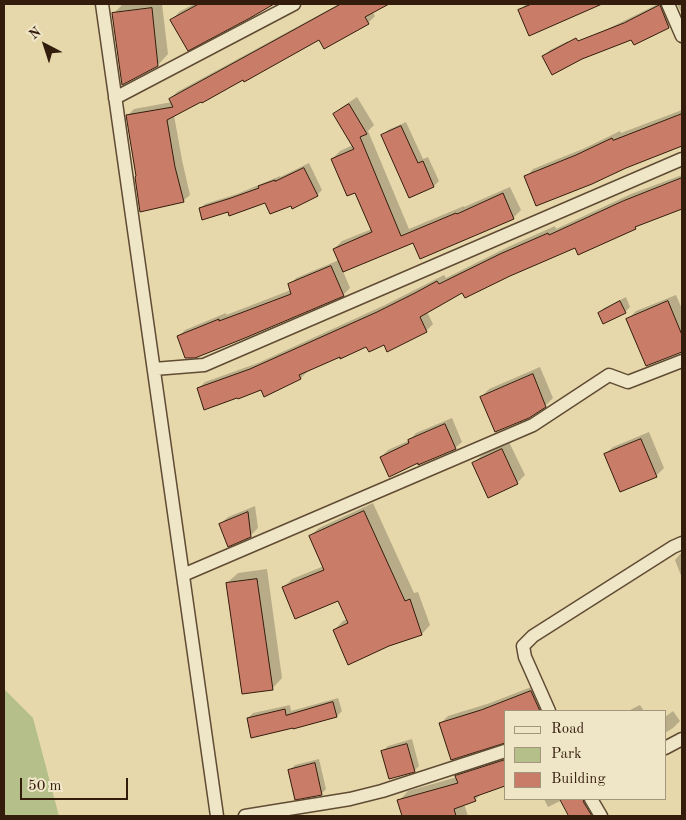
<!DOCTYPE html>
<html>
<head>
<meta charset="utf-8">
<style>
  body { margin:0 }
  #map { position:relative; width:686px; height:820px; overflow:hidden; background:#e6d8aa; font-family:"Old Standard TT",serif }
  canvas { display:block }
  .frame { position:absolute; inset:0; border:5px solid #341c0c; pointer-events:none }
  .legend { position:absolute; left:504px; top:710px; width:162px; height:90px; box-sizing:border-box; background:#efe6c8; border:1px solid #a4957d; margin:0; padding:6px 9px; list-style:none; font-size:15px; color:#341c0c }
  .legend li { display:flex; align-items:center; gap:10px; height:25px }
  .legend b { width:25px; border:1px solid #a4957d }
  .north { position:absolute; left:20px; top:20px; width:50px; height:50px; -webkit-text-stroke:4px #efe6c8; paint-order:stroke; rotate:320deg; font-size:14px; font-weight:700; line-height:20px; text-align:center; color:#341c0c }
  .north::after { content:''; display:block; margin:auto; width:18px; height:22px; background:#341c0c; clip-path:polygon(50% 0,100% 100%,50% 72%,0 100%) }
  .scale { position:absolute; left:20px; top:778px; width:108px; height:22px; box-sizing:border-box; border:2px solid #341c0c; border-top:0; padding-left:6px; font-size:15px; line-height:18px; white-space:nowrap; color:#341c0c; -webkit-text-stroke:4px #efe6c8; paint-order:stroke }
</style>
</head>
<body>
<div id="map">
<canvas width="686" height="820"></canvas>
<div class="frame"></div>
<ul class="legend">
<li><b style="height:6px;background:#efe6c8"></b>Road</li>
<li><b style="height:14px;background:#b4bf89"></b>Park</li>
<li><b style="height:14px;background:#c97d68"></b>Building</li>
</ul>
<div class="north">N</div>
<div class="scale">50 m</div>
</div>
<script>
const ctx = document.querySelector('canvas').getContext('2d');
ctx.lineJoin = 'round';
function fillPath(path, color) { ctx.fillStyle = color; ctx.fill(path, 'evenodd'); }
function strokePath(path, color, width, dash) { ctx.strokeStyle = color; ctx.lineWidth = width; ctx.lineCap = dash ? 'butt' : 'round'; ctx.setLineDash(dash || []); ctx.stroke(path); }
fillPath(new Path2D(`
  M4,689L33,718L59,816H4Z`), '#b4bf89');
fillPath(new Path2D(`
  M123,4H162L168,54L158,65L113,14Z
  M194,4H273L266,8L172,20L179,12Z
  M339,4H387L372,11L375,16L368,23L324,48L319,39L174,115L182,160L190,195L183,201L137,176L127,116L134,109L172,102L170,99L177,92Z
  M526,4H599L530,34L520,10Z
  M658,4H668L675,20L669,26L634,43L632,38L581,58L544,56L550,50L568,41L571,47Z
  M677,4H682V14Z
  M357,97L374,125L368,131L409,229L464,206V207L510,187L521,210L513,218L414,241L343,271L350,288L343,295L178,337L185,330L226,313V315L291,290L289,285L296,278L339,260L334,249L342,241L372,229L356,191L332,159L340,151L353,145L334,114L342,107Z
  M682,110V144L626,167L526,177L533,169L585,148L620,131L621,133Z
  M406,122L423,159L428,157L439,181L434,186L410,197L383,135L388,130Z
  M309,163L322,190L317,195L291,204L266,201L228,210L200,209L205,204L237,194L280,176V177Z
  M682,175V207L639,224L635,228L575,246L463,292L427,312L433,324L426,331L384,343L367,346L307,370L308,371L301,378L261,388L198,389L205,382L258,363L385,305L444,275L446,278L508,247L555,226L556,229L631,194Z
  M676,295L682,309V351L647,365L628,319L636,311Z
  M626,297L630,307L625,312L604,322L599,313L604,308Z
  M540,367L553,398L545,406L481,397L489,389Z
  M452,418L462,442L455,448L381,457L388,450L410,440L416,433Z
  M649,432L664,468L656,476L605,454L613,447Z
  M509,442L525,475L517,483L473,464L481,456Z
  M373,503L414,593L418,592L430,625L422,634L334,630L343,621L347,619L338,599L283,588L292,579L324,566L310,536L319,528Z
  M255,506L258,528L250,536L220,524L228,517Z
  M682,552V578L675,560Z
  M267,569L282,678L272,689L227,583L238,573Z
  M539,684L555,711H505L440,724L448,716L490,703Z
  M338,698L342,711L337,716L248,718L253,713L290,705L291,711Z
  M640,705L644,711H628Z
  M673,711L680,721L673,728L665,733V717Z
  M412,739L419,766L414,771L383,751L388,746Z
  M504,755L505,758V783L482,793L475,800L464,804L468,816H403L399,801L408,791L457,777V776L466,767Z
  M319,759L326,789L321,794L290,770L295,765Z
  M544,799H593L605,816H608H571L562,800L548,807Z`), '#0003');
const building = new Path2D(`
  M199,4H274L250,18L188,51L170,20Z
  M341,4H389L365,17L369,24L324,49L319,40L244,82L243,80L202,103L201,102L167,120L175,167L184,202L140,212L135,177L136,176L126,115L173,107L169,99Z
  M532,4H602L529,36L518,10Z
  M660,5L669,28L634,45L631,40L582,59L552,75L542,56L576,38L578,41L624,23Z
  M152,8L158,66L122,85L112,13Z
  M349,104L367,134L360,137L401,236L456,213L457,214L503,193L514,219L420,259L413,243L343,272L333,249L372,232L355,193L347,196L331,159L354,149L333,114Z
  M682,114V146L626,168L592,184L536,206L524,176L576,155L612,138L613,140Z
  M401,126L418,163L423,161L434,187L409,198L381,135Z
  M304,168L318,196L292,209L291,206L270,214L265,203L229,216L228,212L202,220L199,208L231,198L259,188L258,186L275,180V181Z
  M682,178V209L635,227L636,229L578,255L575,248L510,276L465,298L462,293L420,317L427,332L387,352L384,345L369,352L366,347L340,359V357L299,375L301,379L264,397L261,390L238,399L237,398L204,410L197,388L250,369L377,312L415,293L437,281L439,284L500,254L548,233L549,235L623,201Z
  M331,266L344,296L245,338L195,358H185L177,336L219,319V321L246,311L291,294L288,284Z
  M620,301L626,313L603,324L598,313Z
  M668,301L682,335V352L646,366L626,319Z
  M533,374L546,407L529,418L495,432L480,397Z
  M445,424L456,449L418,465V463L389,477L380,457L409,443L408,440Z
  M641,439L657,477L620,492L604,454Z
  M502,449L518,484L488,498L472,463Z
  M364,511L405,601L410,599L422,635L389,646L348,665L333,630L348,623L338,601L295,619L282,587L324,570L309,536Z
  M248,512L251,537L228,547L219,524Z
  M257,579L273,690L242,694L226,583Z
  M531,691L540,711H505V743L451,760L439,723L481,710Z
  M333,702L337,717L293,729V728L251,738L247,718L285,709L286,715Z
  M407,744L415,772L389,779L381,751Z
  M505,760V786L474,797L476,801L454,809L456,816H402L397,800L458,783L455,776Z
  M315,763L322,795L295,800L288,770Z
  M560,799H583L584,803L592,816H569Z`);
fillPath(building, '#c97d68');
strokePath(building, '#341c0c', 1);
const minor = new Path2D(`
  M102,4L217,816
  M668,4L682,36
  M115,98L294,4
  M154,369L204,365L682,159
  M183,575L533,425L609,375L628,382L682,361
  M549,711L525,657L523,646L533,636L673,547L682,543
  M665,748L682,739
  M591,799L601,816
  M245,816L350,799L382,791L505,751`);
strokePath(minor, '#604b34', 15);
strokePath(minor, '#efe6c8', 12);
</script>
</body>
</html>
